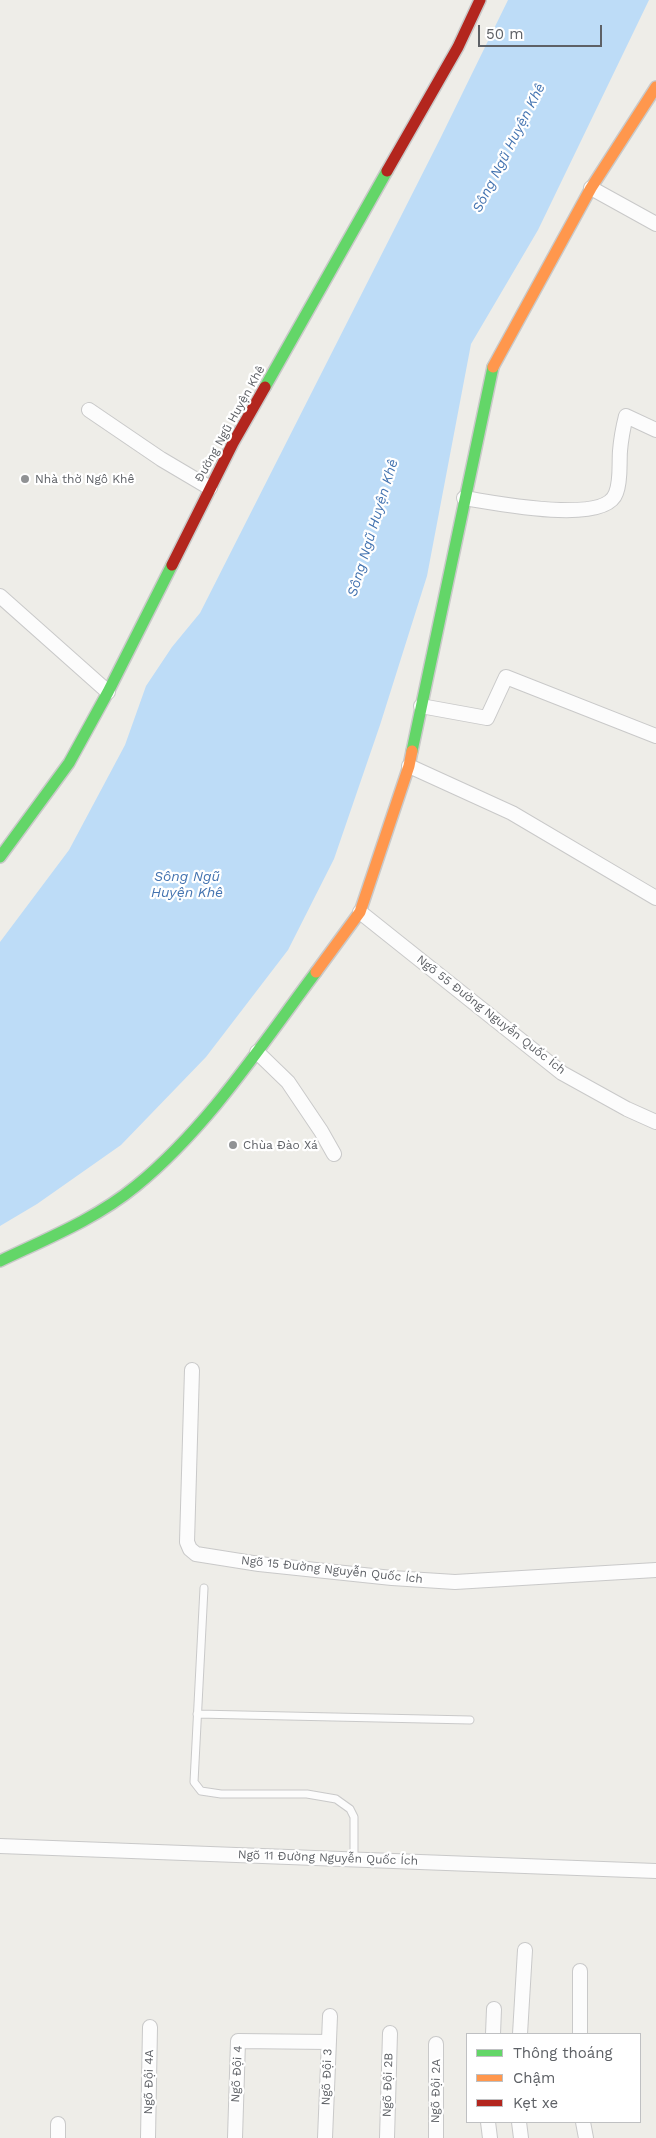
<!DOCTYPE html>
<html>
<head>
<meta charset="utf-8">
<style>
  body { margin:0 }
  #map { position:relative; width:656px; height:2138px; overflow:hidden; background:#eeede8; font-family:"Work Sans",sans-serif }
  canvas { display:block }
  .legend { position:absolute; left:466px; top:2033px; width:175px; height:90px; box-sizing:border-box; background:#fff; border:1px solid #bfc0c2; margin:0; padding:6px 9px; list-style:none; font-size:15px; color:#5e6166 }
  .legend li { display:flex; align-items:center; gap:10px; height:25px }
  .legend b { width:25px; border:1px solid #bfc0c2 }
  .scale { position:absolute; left:478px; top:25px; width:124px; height:22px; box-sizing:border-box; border:2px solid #5e6166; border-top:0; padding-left:6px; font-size:15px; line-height:18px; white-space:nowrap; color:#5e6166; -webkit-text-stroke:4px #fff; paint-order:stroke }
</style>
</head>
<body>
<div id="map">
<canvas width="656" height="2138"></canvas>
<ul class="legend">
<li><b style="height:6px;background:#63d668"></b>Thông thoáng</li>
<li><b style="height:6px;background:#ff974d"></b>Chậm</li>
<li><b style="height:6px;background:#b3261e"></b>Kẹt xe</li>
</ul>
<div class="scale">50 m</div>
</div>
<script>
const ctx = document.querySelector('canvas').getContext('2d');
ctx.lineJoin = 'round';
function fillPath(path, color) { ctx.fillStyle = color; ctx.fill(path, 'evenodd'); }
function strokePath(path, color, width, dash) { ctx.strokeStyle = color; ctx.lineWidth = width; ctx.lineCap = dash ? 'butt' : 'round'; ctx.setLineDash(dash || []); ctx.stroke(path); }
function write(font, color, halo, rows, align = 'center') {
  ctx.font = font + ' "Work Sans",sans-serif'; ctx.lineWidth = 4.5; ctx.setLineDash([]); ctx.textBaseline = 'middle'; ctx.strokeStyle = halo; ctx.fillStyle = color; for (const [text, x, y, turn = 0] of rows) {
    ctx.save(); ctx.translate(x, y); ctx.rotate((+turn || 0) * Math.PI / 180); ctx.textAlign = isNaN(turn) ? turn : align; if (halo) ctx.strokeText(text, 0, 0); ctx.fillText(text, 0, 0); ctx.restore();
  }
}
fillPath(new Path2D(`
  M508,0H649L538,230L471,344L427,576L380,725L334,859L288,950L206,1057L121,1145L37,1204L0,1226V942L69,850L125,745L146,686L172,647L200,613L440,139Z`), '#bddcf7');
const lane = new Path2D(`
  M204,1588L194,1782L201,1791L221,1794H307L336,1799L350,1809L354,1817V1859
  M197,1714L470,1720`);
const street = new Path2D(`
  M591,188L656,224
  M89,410L161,459L210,488
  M464,498C492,502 605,526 616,493C621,481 619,464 620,451C621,439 623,428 626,416L656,430
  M0,596L108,692
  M421,706L487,718L506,677L656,736
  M409,766L512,813L656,898
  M360,912L562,1073L627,1109L656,1122
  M257,1052L288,1082L321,1131L334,1154
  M192,1370L187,1542L190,1549L196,1554L259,1564L392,1578L455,1582L656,1570
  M0,1846L656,1871
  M580,1971V2034
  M493,2034L494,2009
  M520,2034L525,1950
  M488,2122L490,2138
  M519,2122L521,2138
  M583,2122L586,2138
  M58,2124V2138
  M148,2138L150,2027
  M235,2138L238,2041L329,2042
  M325,2138L330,2016
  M387,2138L390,2033
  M436,2138V2044`);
const fast = new Path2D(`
  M265,387L387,171
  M412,751L493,367
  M0,857L69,763L108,692L172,565
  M0,1261C46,1239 96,1219 136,1186C208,1127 260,1047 316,972`);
const slow = new Path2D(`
  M493,367L591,188L656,87
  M316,972L360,912L409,766L412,751`);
const jam = new Path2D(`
  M387,171L458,47L480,0
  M172,565L233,443L265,387`);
strokePath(lane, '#c9c9c9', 9);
strokePath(street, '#c9c9c9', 16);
strokePath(fast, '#c9c9c9', 14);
strokePath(slow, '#c9c9c9', 14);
strokePath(jam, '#c9c9c9', 14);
strokePath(lane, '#fcfcfc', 7);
strokePath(street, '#fcfcfc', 14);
strokePath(fast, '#63d668', 11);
strokePath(slow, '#ff974d', 11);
strokePath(jam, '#b3261e', 11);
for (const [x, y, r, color] of [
  [25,479,5,"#909294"],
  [233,1145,5,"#909294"]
]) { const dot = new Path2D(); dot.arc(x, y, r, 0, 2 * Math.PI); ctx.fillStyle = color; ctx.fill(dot); strokePath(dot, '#fff', 2); }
write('12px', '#5e6166', '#fff', [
  ["Đường Ngũ Huyện Khê",230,424,-61],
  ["Ngõ 55 Đường Nguyễn Quốc Ích",491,1015,38],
  ["Ngõ 15 Đường Nguyễn Quốc Ích",332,1570,6],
  ["Ngõ 11 Đường Nguyễn Quốc Ích",328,1858,2],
  ["Ngõ Đội 4",237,2074,-87],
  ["Ngõ Đội 3",327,2077,-88],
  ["Ngõ Đội 4A",149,2082,-89],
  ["Ngõ Đội 2B",388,2085,-88],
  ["Ngõ Đội 2A",436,2091,-89]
]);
write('12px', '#5e6166', '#fff', [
  ["Nhà thờ Ngô Khê",35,479],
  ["Chùa Đào Xá",243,1145]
], 'left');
write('italic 14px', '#4373b0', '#fff', [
  ["Sông Ngũ Huyện Khê",509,148,-63],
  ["Sông Ngũ Huyện Khê",373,528,-73],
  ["Sông Ngũ",187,877],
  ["Huyện Khê",187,893]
]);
</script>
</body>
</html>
